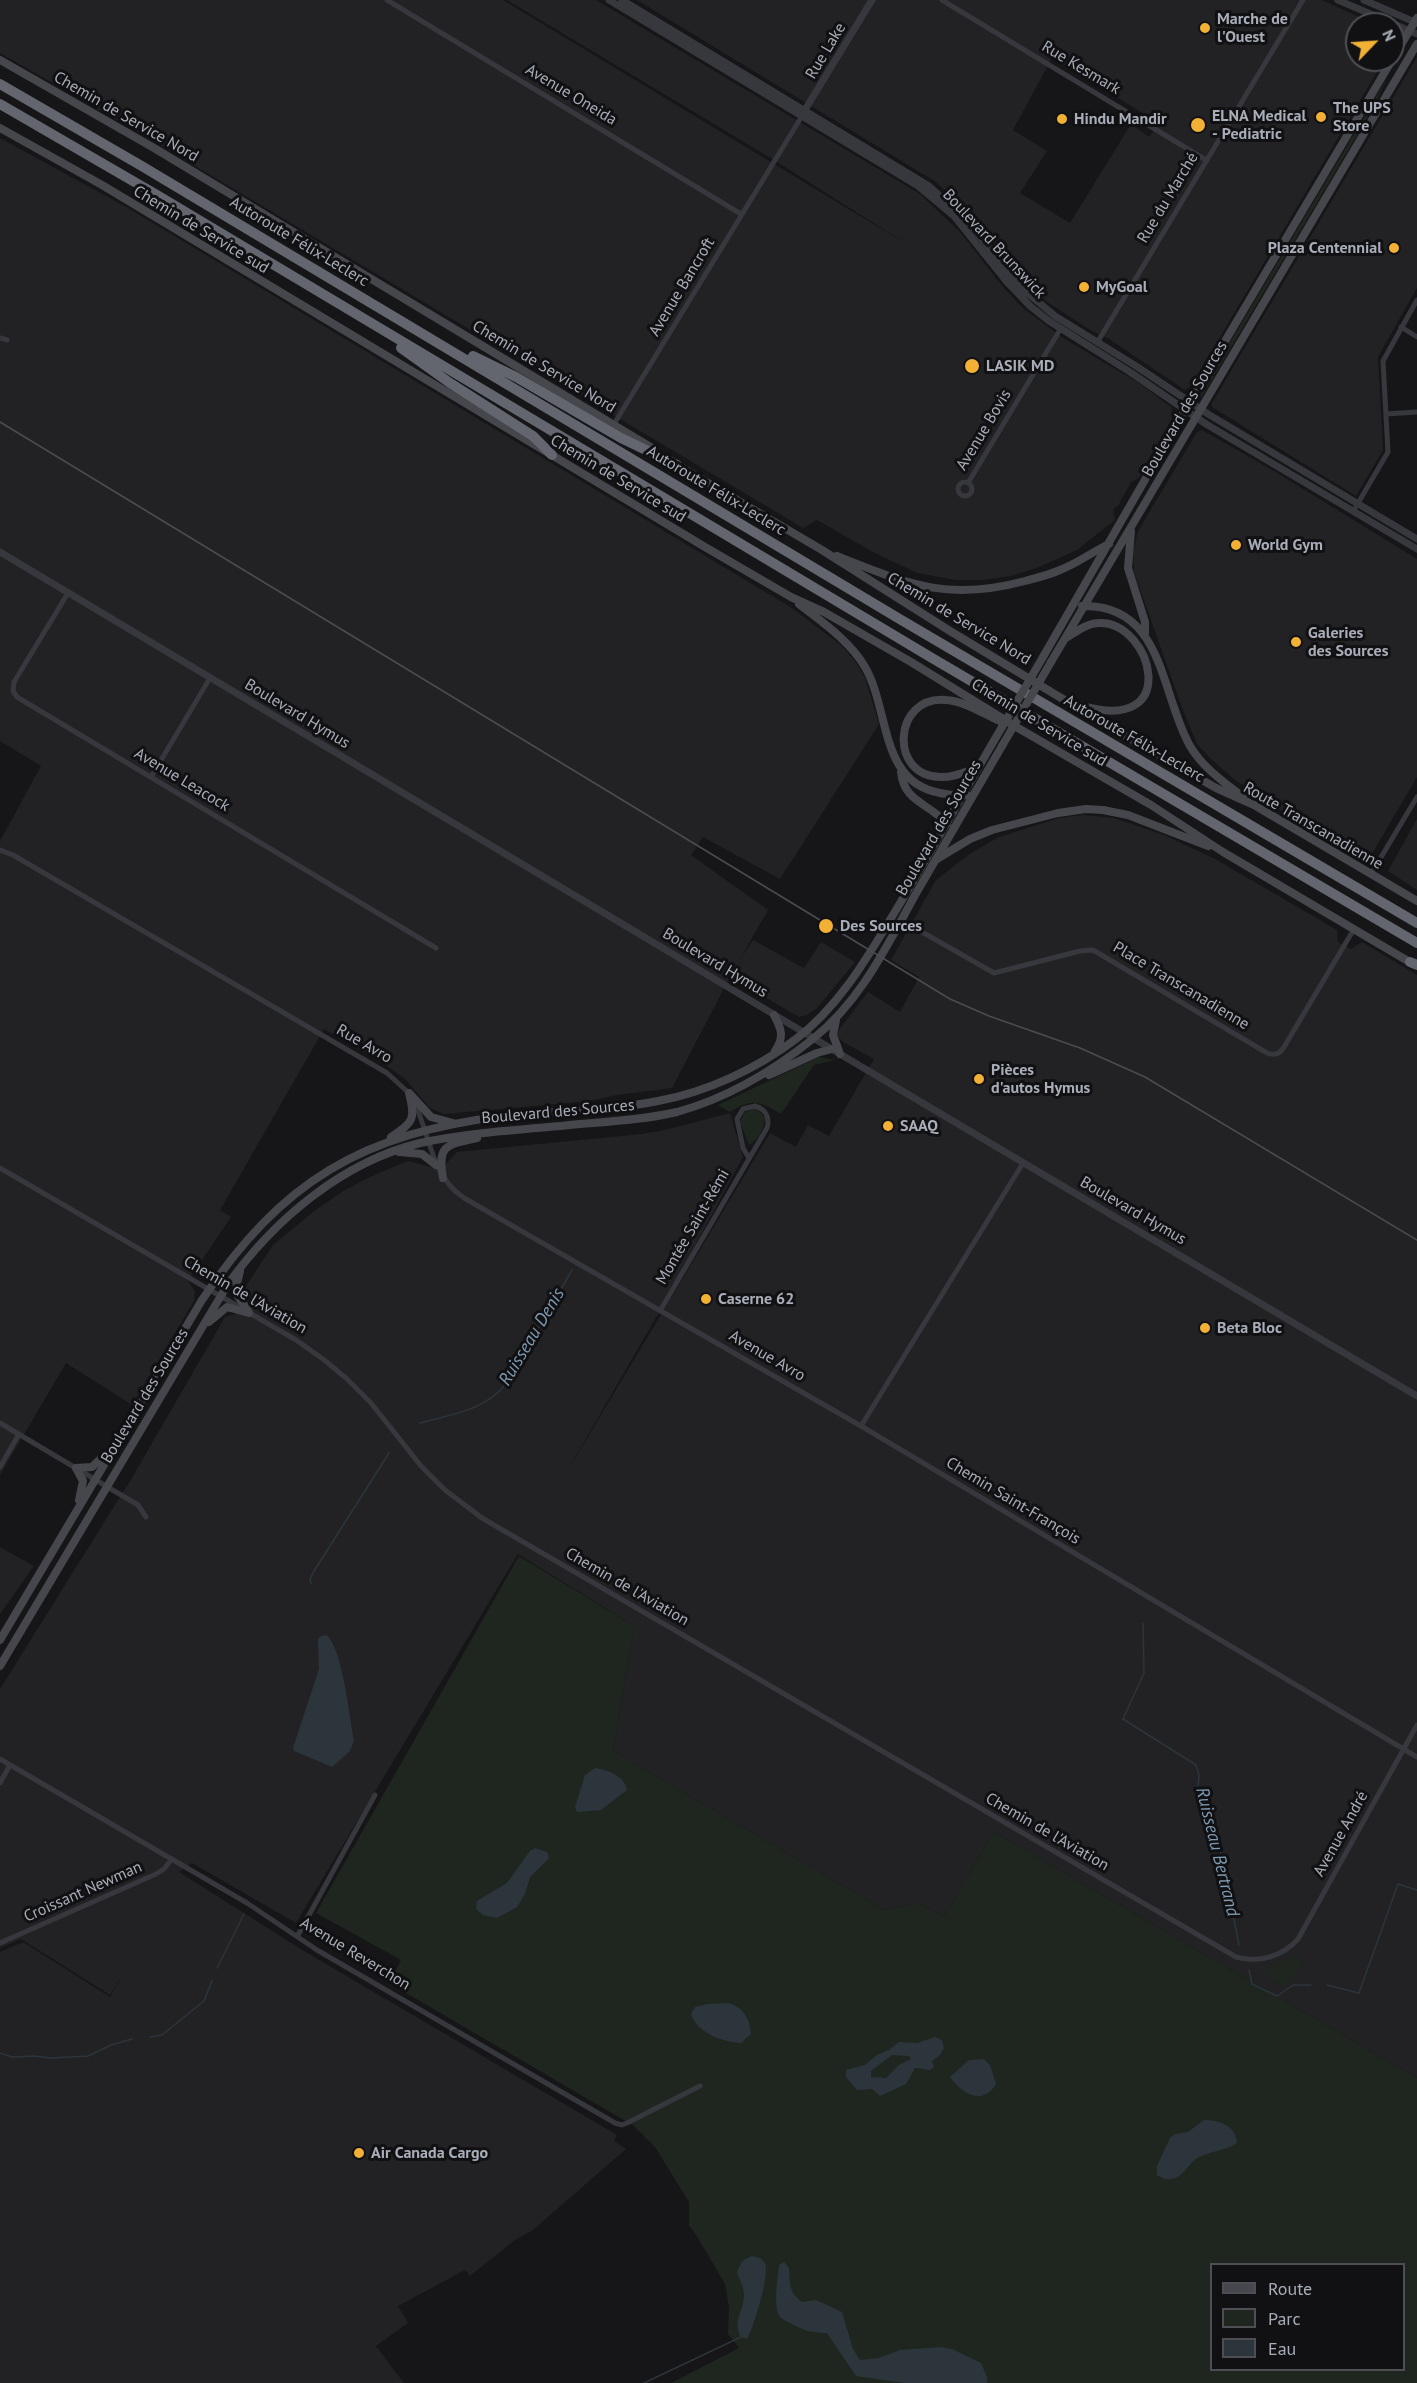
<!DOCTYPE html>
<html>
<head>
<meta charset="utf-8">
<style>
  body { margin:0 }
  #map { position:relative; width:1417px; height:2383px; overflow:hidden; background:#161618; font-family:"PT Sans",sans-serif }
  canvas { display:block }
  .legend { position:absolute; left:1210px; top:2263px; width:195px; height:108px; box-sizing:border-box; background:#111113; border:2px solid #4d4f55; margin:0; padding:8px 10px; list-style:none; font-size:18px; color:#a8adb8 }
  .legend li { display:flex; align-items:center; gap:12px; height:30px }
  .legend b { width:30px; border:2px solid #4d4f55 }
  .north { position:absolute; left:1345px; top:12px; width:60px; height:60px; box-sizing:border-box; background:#111113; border:2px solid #4d4f55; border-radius:50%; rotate:65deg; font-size:16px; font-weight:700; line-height:24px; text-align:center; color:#a8adb8 }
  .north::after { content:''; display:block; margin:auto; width:21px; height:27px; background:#f2b134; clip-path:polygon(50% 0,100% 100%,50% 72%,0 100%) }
</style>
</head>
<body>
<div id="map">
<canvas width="1417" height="2383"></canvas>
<ul class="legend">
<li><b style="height:8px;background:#45474d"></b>Route</li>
<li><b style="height:16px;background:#1e261f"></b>Parc</li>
<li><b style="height:16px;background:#2c353c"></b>Eau</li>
</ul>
<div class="north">N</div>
</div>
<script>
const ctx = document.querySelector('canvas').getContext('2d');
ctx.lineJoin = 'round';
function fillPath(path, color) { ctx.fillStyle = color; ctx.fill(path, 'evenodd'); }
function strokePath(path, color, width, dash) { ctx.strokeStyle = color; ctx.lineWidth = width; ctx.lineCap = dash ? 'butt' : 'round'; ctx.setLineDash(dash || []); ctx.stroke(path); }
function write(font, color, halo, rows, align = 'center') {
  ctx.font = font + ' "PT Sans",sans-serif'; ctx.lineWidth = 6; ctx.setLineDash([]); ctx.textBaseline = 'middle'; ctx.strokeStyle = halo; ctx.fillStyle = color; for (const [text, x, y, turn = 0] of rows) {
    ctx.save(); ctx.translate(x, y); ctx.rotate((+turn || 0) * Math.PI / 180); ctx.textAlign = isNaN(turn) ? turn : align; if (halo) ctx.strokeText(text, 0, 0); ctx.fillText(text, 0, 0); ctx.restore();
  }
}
fillPath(new Path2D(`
  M0,0H503L913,248L769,157L507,0H596L920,194L960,232L1003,287L1023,308L1063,338L1139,383L1171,407L1174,415L1139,478L1131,482L1118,506L1113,509L1115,520L1077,550L1039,567L1011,576L983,580H956L917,573L873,552L817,520L803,528L128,126L0,53Z
  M637,0H1322L1374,24H1357V60H1384L1191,386L1185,390L1109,339L1092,331L1047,302L1016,272L974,218L936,182ZM1052,58L1159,123L1149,137L1131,124L1070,223L1020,193L1047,151L1013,130Z
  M1417,57V288L1378,357L1383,450L1356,496L1212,407V403Z
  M0,138L128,208L792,608L842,646L857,664L865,678L879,724L780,879L703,837L691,855L768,910L739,961L753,940L804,968L821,942L855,962L818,1007L807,1015L799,1017L730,977L672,1088L617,1095L590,1101L444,1114L430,1108L406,1080L386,1065L324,1029L220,1210L231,1217L188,1281L195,1291L194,1301L132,1405L66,1363L0,1475V841L41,766L0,741Z
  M1202,430L1274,471L1417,559V777L1369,859L1297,821L1235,780L1210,758L1197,744L1181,705L1134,572L1133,551L1138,531L1197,432Z
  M1082,815L1114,818L1164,835L1215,859L1337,930L1338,942L1351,949L1362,942L1417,975V2078L994,1832L944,1917L919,1903L884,1910L613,1751L634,1626L518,1554L296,1923L192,1863L179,1872L304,1951L617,2135L614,2141L626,2149L533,2230L515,2240L470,2276L465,2270L398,2306L408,2323L376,2346L404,2383H0V1952L23,1942L110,1997L124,1972L110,1995L21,1939L0,1948V1689L133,1476L225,1317L244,1312L247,1307L242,1292L273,1245L317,1209L345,1190L372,1176L408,1161L438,1169L444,1166L457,1152L642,1134L665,1130L730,1113L743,1157L661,1309L563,1478L770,1133L796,1147L808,1125L829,1136L874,1059L843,1042L837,1035L838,1031L868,992L900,1012L919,977L891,960L936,880L968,855L999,837L1059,818Z
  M1417,819V890L1388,871Z
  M0,1547L34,1566L0,1614Z`), '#222225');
fillPath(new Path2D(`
  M1388,77L1372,110L1201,398L1198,396Z
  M819,1057L835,1060L814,1065L781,1114C759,1101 753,1098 730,1112L718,1105Z
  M753,1109H757L765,1118C764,1128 758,1141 749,1145L740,1122L744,1113Z
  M519,1556L634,1626L613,1751L884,1910L919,1903L944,1917L994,1832L1417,2078V2383H671L739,2348L728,2334L729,2308L725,2284L695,2233L689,2226V2202L655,2147L634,2126L389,1983L401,1960L316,1913ZM1212,2264H1404V2370H1212Z
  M1298,1954L1302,1963L1285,1987L1263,1971Z`), '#1e261f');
fillPath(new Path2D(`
  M326,1635C342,1645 350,1720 354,1741L350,1751L332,1767L294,1751L293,1748L319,1669L318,1639L321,1636Z
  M595,1768C608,1770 625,1776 627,1790L601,1810L577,1812L575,1807L585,1775Z
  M535,1848L547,1852L549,1858L530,1877L525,1894L517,1907L497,1918L483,1915L476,1909L477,1901L507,1883L530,1851Z
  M728,2003C743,2007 750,2018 751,2034L741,2043C723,2042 697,2033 691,2014L695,2007L707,2004Z
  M935,2037L942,2040L944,2048L940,2055L932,2061L934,2067L930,2070L915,2068L906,2084L880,2096L872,2089L857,2090L846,2077V2070L865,2065L877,2055L889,2050L899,2042L917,2043ZM892,2055L909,2056L911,2059L899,2065L886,2078L871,2077V2071Z
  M984,2059L990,2065L996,2084C982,2107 962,2093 950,2077L969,2060Z
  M1204,2120C1220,2120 1236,2126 1237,2143C1225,2151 1209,2151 1196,2159C1188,2164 1184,2175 1175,2178C1168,2181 1163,2179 1157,2175V2166L1170,2138L1175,2134L1188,2132Z
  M752,2256C757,2257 762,2258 765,2263C770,2274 754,2327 747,2339L741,2337C732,2321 744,2311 744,2295C744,2287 739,2279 737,2272L742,2261Z
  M784,2262L789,2268C790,2283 789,2293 802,2302L816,2300L842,2312L853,2349L860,2360L879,2358L900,2350L941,2347L952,2349L981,2363L987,2377V2383H905L856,2376L827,2333C814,2333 805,2331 794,2325C790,2323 785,2321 781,2318C772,2309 778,2278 779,2265Z`), '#2c353c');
strokePath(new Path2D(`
  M420,1423C452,1414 484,1411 506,1384L572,1270
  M311,1583L310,1579L314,1571L389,1453
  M1143,1623L1144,1673L1123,1719L1196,1765L1199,1775L1198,1789L1209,1826L1219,1845L1239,1945
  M217,1968L244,1914
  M1249,1970L1252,1984L1277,1996L1293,1985H1311
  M1327,1985L1359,1993L1398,1884L1417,1890
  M150,2037L162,2035L204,2001L212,1981
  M0,2053L12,2057L34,2056L51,2058L88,2056L111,2045L132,2039
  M644,2383L741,2337`), '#2c353c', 1.5);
strokePath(new Path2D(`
  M387,0L741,214
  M942,0L1206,160
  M1401,327L1417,337
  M0,338L7,340
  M1097,343L1303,0
  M1386,414L1417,412
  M614,424L802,116
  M958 489a7 7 0 1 1 14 0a7 7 0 1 1-14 0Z
  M968,483L1061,328
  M1354,510L1388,452L1383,361L1417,300
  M68,593L14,682L13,691L17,697L436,948
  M151,777L210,678
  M0,850L13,855L387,1073L410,1094
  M1371,874L1417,797
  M901,920L994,973L1080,951L1093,950L1267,1053C1275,1056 1280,1054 1284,1047L1354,929
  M414,1102C431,1136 430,1175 464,1198L861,1426L1417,1757
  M0,1168L296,1340L323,1359L347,1379L371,1403L421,1466L445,1490L482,1518L1236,1957C1259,1963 1282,1957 1298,1939L1417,1725
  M660,1311L767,1128C770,1118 766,1109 755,1106L743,1109L737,1119L743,1148L749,1158
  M0,1423L138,1505L146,1517
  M861,1426L1023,1163
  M0,1467L19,1434
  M0,1759L247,1903L317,1950L615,2123L622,2125L627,2123L700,2086
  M0,1783L10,1765
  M298,1935L375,1795
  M0,1943L156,1874L164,1869L172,1859`), '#37383d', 5);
strokePath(new Path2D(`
  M609,0L918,186L954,216L1007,282L1030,306L1049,321L1130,372L1206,424L1417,549
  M622,0L929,186L966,219L1019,286L1055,316L1136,366L1208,414L1417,539
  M1338,0L1417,34
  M1364,0L1417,23
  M803,113L872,0
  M0,552L840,1054L1417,1396`), '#37383d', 7);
strokePath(new Path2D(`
  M1393,58L1417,18
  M0,60L154,148L652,448
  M0,128L102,185L705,547L791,597L824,612L911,662L1018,728L1151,805L1223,852L1413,964
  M674,463L822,550L950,631L1096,719L1216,788L1254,805L1417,901
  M1131,531L1128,568L1145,622V633
  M837,556C908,584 947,602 1025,581C1036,578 1049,575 1060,570C1078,563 1092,552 1109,544
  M799,604C822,622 850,641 865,667C890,710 879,782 940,793C949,795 958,796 967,795
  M1082,606C1164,604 1160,693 1190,746C1203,768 1224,782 1243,797
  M1066,638C1076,632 1087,623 1099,623C1152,621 1184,737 1080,705
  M1043,657L1215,358L1392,60
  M1051,662L1417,44
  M977,768C966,771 954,778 941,777C888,777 893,695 946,700C965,701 985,715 1002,722
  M901,772C904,803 930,803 947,824
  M937,859L970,839L992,830L1058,813L1086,809L1103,810L1128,815L1208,846
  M774,1015C781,1028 785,1037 775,1051
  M836,1020L833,1035L840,1054
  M769,1075L817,1053L832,1049
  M410,1094L431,1117L453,1123
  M391,1137C413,1122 416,1120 409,1093
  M399,1152L422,1154L436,1165
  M443,1178C437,1144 447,1145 477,1138
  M240,1271L235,1292L248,1311
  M209,1322L227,1307L249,1313
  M76,1468L92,1467L106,1454
  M76,1468L83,1481L79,1500
  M0,1640L202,1300C281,1181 363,1133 505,1116C556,1110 608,1111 658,1101C707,1092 756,1069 796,1039C840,1006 868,956 896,910C932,850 966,788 1002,727
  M0,1666L228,1284C274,1220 342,1162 420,1143C467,1133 514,1130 561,1126C599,1122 639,1121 677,1112C728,1098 773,1071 814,1038C862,1000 888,943 918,890C946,842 974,794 1002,746`), '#45474d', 8);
strokePath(new Path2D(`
  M0,84L140,165L903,621L1417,923
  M0,104L157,195L932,658L1417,943
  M401,348L450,383L533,436L552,455
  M473,356L516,377L621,438L677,465
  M1410,962L1417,965`), '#63666e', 10);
strokePath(new Path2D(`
  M0,422L950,999L989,1016L1080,1048L1145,1077L1417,1240`), '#4a4c52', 1.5);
strokePath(new Path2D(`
  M1002,727L1043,657
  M1002,746L1051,662`), '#45474d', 8);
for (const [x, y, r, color] of [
  [1205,28,6,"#f2b134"],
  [1321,117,6,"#f2b134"],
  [1062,119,6,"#f2b134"],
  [1198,125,8,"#f2b134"],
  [1394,248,6,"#f2b134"],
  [1084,287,6,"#f2b134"],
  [972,366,8,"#f2b134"],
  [1236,545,6,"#f2b134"],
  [1296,642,6,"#f2b134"],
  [826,926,8,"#f2b134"],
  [979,1079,6,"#f2b134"],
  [888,1126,6,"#f2b134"],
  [706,1299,6,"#f2b134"],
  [1205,1328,6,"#f2b134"],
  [359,2153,6,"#f2b134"]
]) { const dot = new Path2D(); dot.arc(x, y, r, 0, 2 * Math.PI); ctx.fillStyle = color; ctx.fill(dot); strokePath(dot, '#111113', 2); }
write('bold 16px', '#a8adb8', '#111113', [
  ["Marche de",1217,19],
  ["l'Ouest",1217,37],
  ["The UPS",1333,108],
  ["Store",1333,126],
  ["ELNA Medical",1212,116],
  ["- Pediatric",1212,134],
  ["Hindu Mandir",1074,119],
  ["Plaza Centennial",1382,248,"right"],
  ["MyGoal",1096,287],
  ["LASIK MD",986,366],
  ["World Gym",1248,545],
  ["Galeries",1308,633],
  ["des Sources",1308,651],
  ["Des Sources",840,926],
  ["Pièces",991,1070],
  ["d'autos Hymus",991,1088],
  ["SAAQ",900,1126],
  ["Caserne 62",718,1299],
  ["Beta Bloc",1217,1328],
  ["Air Canada Cargo",371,2153]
], 'left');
write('16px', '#a8adb8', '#111113', [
  ["Rue Lake",826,51,-59],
  ["Rue Kesmark",1081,68,31],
  ["Avenue Oneida",571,95,31],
  ["Chemin de Service Nord",126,117,30],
  ["Rue du Marché",1168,198,-59],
  ["Chemin de Service sud",201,230,31],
  ["Autoroute Félix-Leclerc",299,242,31],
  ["Boulevard Brunswick",994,244,47],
  ["Avenue Bancroft",682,287,-59],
  ["Chemin de Service Nord",544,367,31],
  ["Boulevard des Sources",1185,409,-60],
  ["Avenue Bovis",984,430,-59],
  ["Chemin de Service sud",618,479,31],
  ["Autoroute Félix-Leclerc",716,491,31],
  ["Chemin de Service Nord",959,619,31],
  ["Boulevard Hymus",297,714,31],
  ["Chemin de Service sud",1039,723,31],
  ["Autoroute Félix-Leclerc",1134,739,30],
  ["Avenue Leacock",182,780,31],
  ["Route Transcanadienne",1313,826,30],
  ["Boulevard des Sources",939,828,-60],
  ["Boulevard Hymus",715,963,31],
  ["Place Transcanadienne",1181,986,31],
  ["Rue Avro",364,1044,30],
  ["Boulevard des Sources",558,1112,-5],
  ["Boulevard Hymus",1133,1211,30],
  ["Montée Saint-Rémi",693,1227,-60],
  ["Chemin de l'Aviation",245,1295,30],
  ["Avenue Avro",767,1356,30],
  ["Boulevard des Sources",145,1396,-59],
  ["Chemin Saint-François",1013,1501,31],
  ["Chemin de l'Aviation",627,1587,30],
  ["Chemin de l'Aviation",1047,1832,30],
  ["Avenue André",1341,1834,-61],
  ["Croissant Newman",83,1892,-24],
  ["Avenue Reverchon",355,1954,31]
]);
write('italic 18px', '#7f9bb3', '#111113', [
  ["Ruisseau Denis",532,1337,-59],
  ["Ruisseau Bertrand",1217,1852,76]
]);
</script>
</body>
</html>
